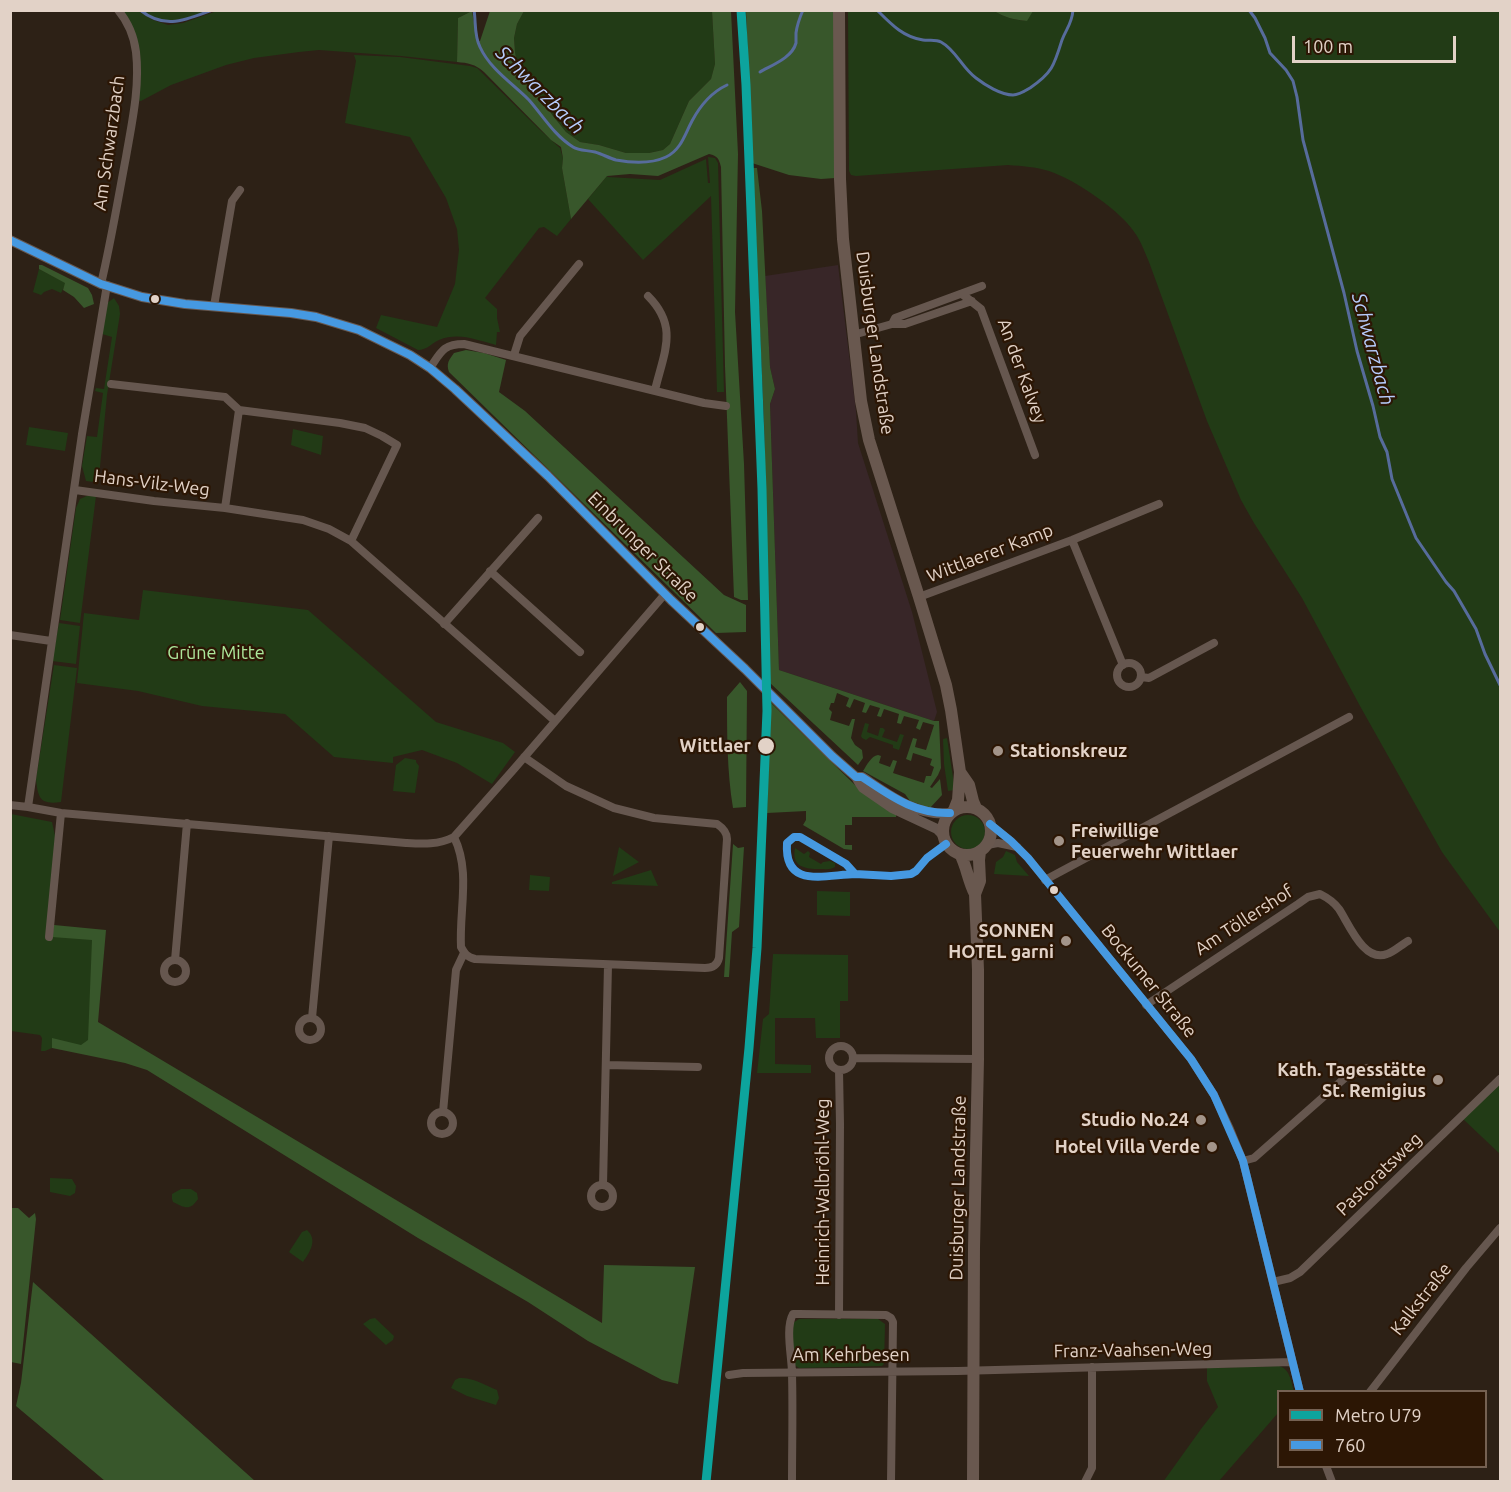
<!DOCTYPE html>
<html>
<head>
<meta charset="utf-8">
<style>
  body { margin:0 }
  #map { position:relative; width:1511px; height:1492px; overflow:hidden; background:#2d2116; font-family:Ubuntu,sans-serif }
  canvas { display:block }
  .frame { position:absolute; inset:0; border:12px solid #e2d2c7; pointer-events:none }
  .legend { position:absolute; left:1277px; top:1390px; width:210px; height:78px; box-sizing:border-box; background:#2c1604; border:2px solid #756152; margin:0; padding:8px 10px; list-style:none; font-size:18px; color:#e2d2c7 }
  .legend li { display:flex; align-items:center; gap:12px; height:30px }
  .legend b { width:30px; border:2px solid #756152 }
  .scale { position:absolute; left:1292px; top:36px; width:164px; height:27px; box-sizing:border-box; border:3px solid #e2d2c7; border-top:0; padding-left:8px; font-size:18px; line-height:21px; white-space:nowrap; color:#e2d2c7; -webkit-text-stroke:4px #2c1604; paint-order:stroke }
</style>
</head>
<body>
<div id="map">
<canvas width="1511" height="1492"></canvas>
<div class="frame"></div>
<ul class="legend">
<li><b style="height:8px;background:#0da49d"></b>Metro U79</li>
<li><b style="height:8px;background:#4699e1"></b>760</li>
</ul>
<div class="scale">100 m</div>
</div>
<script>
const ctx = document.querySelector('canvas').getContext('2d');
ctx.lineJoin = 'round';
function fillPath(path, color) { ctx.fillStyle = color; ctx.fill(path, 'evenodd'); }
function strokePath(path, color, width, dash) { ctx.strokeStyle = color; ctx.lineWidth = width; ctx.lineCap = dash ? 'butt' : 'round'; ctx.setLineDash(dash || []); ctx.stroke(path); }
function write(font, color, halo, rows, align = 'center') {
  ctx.font = font + ' Ubuntu,sans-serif'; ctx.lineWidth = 4.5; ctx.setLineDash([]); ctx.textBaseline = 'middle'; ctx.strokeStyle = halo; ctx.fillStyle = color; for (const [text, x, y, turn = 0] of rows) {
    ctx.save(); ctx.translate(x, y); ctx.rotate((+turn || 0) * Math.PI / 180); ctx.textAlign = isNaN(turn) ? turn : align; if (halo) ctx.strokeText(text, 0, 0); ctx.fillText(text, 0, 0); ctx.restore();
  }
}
fillPath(new Path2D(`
  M838,265L856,411L858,443L912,612L937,712L934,721L779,670L770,404L775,389L770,367L765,276Z`), '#382628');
fillPath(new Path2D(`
  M1033,10L1500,11V932L1442,852L1360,706L1302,598L1254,523L1241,500L1207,421L1149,262C1145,253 1142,244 1137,236C1123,212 1076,180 1049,171C1036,167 1022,166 1008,165L856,176L851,175L849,171L848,11H994C1004,17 1014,20 1026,21Z
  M122,11H138L153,20L168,25L183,23L217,11H472L458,18L457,62L401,56L319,50L299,52L254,58L226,65L171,85L141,101L136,100L140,74Z
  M143,11H207C183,19 167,27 143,11Z
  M524,11H712L715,64L711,79L689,101L670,144L663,150L649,153H626L599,145L580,142L566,132L553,116L517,63L515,52L514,38L517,24Z
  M354,55L400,57L470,66L477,68L540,130L560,148L563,158L562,168L571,219L557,236L544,227L539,228L485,298L497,309V318L500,332H497L496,345C476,340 459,332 439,340C432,343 427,350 418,350L376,328L381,315L437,327L455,284L459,250L457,229L446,198L410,137L345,123L356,61Z
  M708,157L715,158L718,163L724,392H717L711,196L643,260L588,199L607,176L608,177L660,180L706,159L708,183H710Z
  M39,269L66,283L61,293L52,289L44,292L41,295L33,292Z
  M114,298L119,306L120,314L107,395L99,477L94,482L86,481L82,466L87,436L97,437L103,393L95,391L96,388L104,389L112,337L102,334L107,303Z
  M29,427L68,433L65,451L26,445Z
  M293,429L323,436L321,455L291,445Z
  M89,495L96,496L80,623L60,620L76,508L80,499Z
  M143,590L308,610L436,722L503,743L515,752L492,784L457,763L422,750L393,757V763L334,757L285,714L202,706L138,691L77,683L84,613L139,620Z
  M59,623L80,626L76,664L52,661Z
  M54,665L77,668L61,802C40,805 38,798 36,779Z
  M865,723L869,724L867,732L878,736L880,728H883L885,730L882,737L897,742L900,734L904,735L899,750L893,748V745L870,737L866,740L862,738L861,736Z
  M947,738L955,790L948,791L944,764L943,739Z
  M405,758L416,760V762L419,766L415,793L393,791L396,765Z
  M11,814L52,822L56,840L47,924L98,938L91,1041L80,1048L52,1043V1048L45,1051H41L42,1038L40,1035L11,1031Z
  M951 832a17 17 0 1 1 34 0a17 17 0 1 1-34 0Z
  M619,847L639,862L613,876Z
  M795,848L804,854L808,851L810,853L809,857L821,864L823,862L830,861L835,863V867C830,870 827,869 820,869C805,869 791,867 795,848Z
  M1006,851L1015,855L1017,862L1029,876L994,874L996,862L1003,857Z
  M651,870L658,886L612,884V882Z
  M530,875L550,877L549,891L529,890Z
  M817,891L850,892V916L817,915Z
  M773,954L848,955V1001H840V1038H816L815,1018H775V1064L811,1065V1073H757L763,1019L769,1014Z
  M1500,1083V1154L1463,1119Z
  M50,1178L72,1179L76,1186L75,1193L70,1196L50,1192Z
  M181,1189H191L197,1193L198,1199C190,1211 185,1208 173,1202L172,1199V1194Z
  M307,1230C318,1240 310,1252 303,1262L289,1252L302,1232Z
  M375,1318L394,1336L393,1340L386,1345L363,1324L370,1319Z
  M799,1319H878L885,1324L884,1364L882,1366L799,1368L796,1366L793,1363V1323Z
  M1279,1366C1290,1369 1291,1381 1294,1391L1278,1392V1413L1219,1481L1163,1482L1201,1429L1218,1407L1207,1381V1368Z
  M459,1378C472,1377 485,1385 497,1390L499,1398L496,1405L467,1396L451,1388L455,1380Z`), '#223b16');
fillPath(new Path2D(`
  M472,11L477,41H480L490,11H524L517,24L514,38L515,52L517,63L553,116L566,132L580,142L599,145L626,153H649L663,150L670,144L689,101L711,79L715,64L712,11H731L738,154L735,312L744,464L748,600H741L734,597L725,366L721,167C719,159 718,156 709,154L658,176L630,174L607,176L571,219L562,168L563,158L561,147L551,140L484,72C475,64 468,63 457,62L458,18Z
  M746,11H835V178L821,179L789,175L752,163Z
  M994,11H1033L1027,21C1014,20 1004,17 994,11Z
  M753,168H757L762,211L770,367L775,389L770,404L779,670L934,721H939L941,768L938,775L930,787L932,788L940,779L942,795L930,808L910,801L905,794L863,771C867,765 871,756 878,755L881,756L879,763L890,767L893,760L897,761L893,773L924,783L926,776H931L934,767L930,765L932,759L913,753L911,761L906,759L913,738L917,739L915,747L926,750L934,725L923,722L920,730L916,728L919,720L904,716L901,724L897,723L899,714L884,709L881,717L877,716L880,708L870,705L866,713L862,712L865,703L854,699L850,708L846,706L849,698L837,693L834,703H831L829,709L832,712L830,720L849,726L852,719H855L851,738L855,745L862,750L863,758L858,765L770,683L764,423Z
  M39,265H42L88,288L92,295L94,304L84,308L74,297L63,290L65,283L39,269Z
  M466,350L484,353L506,360L499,392L525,411L724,595L746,605V632L716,633L449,372C446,363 449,360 454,353Z
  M740,682L747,691L746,807L733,808C727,771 727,734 727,697Z
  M770,702L855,785L896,814V817H852V825H845V845H852V850L844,849L803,825L806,820V811L767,813Z
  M733,844L738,848L744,847L739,927L732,932L729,977H724Z
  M54,925L106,930L98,1022L602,1323L604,1265L695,1267L678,1384L662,1380L588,1341L528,1302L418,1238L147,1070L125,1063L52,1048V1038L81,1045L88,1040L92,940L52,937Z
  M10,1208H18L29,1218L35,1213L36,1219L21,1364L11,1362Z
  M33,1282L255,1481H105L16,1406L21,1383Z`), '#38572b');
strokePath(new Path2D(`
  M140,10C165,30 185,20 212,10
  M474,10C476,22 474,36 480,47C490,69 512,83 529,100C543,116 554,135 573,147C579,151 587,150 595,152C602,154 609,158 616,160C632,163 651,164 666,157C681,150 685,134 692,121C700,106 712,92 727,85
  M877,10C891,24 903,37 923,40C929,41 935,39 941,42C956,50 962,68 976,78C985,85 1001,95 1013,95C1019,95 1025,91 1030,88C1052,73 1054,66 1062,40C1066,29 1072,24 1073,10
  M1249,10L1255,18L1265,38L1270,53L1286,70L1293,81L1297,97L1303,140L1344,293L1357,351L1373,406L1380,437L1387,452L1392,479L1416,538L1446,582L1454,591L1476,629L1485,654L1500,685
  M760,72C772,65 792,58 796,43C796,40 796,36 796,33C797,25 800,17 803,10`), '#576c9c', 3);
strokePath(new Path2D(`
  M101,284C111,242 118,199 126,157C132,122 140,87 136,52C134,36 128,22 118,10
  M962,294L981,309L1035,455
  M648,296C679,327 664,352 655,390
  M214,306L232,201L240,190
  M892,324H905L972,301
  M853,335L892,324L895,318L982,286
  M514,355L520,336L579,264
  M430,368C441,352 443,344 464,344L704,403L726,406
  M111,384L225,397L239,410L225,508
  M239,410L340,423L365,428L382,436L397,445L351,541
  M75,490L154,501L225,508L303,520L329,529L351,541L555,721
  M1072,540L1123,665
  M490,571L580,652
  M919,597L1072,540L1159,504
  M444,624L538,518
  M10,635L51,641
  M1117 675a12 12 0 1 1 24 0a12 12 0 1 1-24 0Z
  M1141,677L1149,678L1214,643
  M10,805L28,807L82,434L107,285
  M28,807L61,813L406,843C423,844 438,845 454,837L514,769L665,594
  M990,824L1011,841L1028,858L1191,1059L1214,1095L1230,1129L1243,1161L1300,1392
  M454,837C471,872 459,909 461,947C465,954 467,957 475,959L705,968C712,968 717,966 719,958L727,839C727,832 723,828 717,824L654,818L614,808L566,786L524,757
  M987,845L998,843L1017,847
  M1045,880L1349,717
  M49,937L61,813
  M164 971a11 11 0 1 1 22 0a11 11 0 1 1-22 0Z
  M175,960L187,823
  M1146,1005L1298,904L1308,897L1320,894C1328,898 1334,902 1339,909C1349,924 1364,963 1387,954C1394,952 1401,945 1408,941
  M299 1029a11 11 0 1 1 22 0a11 11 0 1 1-22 0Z
  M312,1018L329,836
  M829 1058a12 12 0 1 1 24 0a12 12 0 1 1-24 0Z
  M853,1058L978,1059
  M606,1065L698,1067
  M431 1123a11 11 0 1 1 22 0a11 11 0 1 1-22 0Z
  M443,1112L456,970L464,953
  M1243,1161L1254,1158L1346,1077L1367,1068
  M591 1196a11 11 0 1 1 22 0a11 11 0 1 1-22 0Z
  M603,1185L608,965
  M1273,1282L1290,1278L1300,1272L1500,1079
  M839,1315L840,1124L839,1070
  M729,1375L743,1373L958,1371L1292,1362
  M1370,1392L1466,1268L1500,1228
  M1326,1466L1332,1482
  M792,1482C792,1446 793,1410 792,1374C792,1357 785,1328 793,1314H799L886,1315L891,1318L893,1322L891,1482
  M1085,1482L1092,1468V1367`), '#66574f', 8);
strokePath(new Path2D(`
  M10,240L101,284L142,297L185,304L291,313L316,317L359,330L410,355L430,368L455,389L548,476L671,600L745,669L832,756L856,777L859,782L863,788L892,808L937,829L943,835
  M856,777H862C888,794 916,817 950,813`), '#66574f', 10);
strokePath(new Path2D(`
  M839,10L840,179L843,239L861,401L869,440L919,597L946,685L951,710L960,772L958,800L954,810
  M960,772L969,785L973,801L976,808
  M943 831a24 24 0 1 1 48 0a24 24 0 1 1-48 0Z
  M960,854C967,867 968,881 975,894
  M973,1482L974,1248L978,1059V970L975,894L980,881L979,860L980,851`), '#69584f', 12);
strokePath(new Path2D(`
  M10,240L101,284L142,297L185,304L291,313L316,317L359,330L410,355L430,368L455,389L548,476L671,600L745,669L832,756L856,777H862C891,796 914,814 950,813
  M990,824L1011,841L1028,858L1191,1059L1214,1095L1243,1161L1300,1392
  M794,837H800L846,864L855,874C824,875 784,889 787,843Z
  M855,874L891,876L911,874L916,871L927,858L946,844`), '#4699e1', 8);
strokePath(new Path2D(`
  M706,1482L749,1048L757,948L767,711L762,489L746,85L741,10`), '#0da49d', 9);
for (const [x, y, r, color] of [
  [155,299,5,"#e2d2c7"],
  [700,627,5,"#e2d2c7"],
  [766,746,9,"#e2d2c7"],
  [998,751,6,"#a39489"],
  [1059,841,6,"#a39489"],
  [1054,890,5,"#e2d2c7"],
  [1066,941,6,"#a39489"],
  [1438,1080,6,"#a39489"],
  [1201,1120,6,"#a39489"],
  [1212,1147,6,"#a39489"]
]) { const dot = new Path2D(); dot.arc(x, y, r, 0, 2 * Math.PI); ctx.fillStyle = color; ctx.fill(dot); strokePath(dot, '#2c1604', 2); }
write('18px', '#e2d2c7', '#2c1604', [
  ["Am Schwarzbach",109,143,-82],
  ["Duisburger Landstraße",875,343,82],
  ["An der Kalvey",1022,371,70],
  ["Hans-Vilz-Weg",152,483,7],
  ["Einbrunger Straße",643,547,45],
  ["Wittlaerer Kamp",990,553,-21],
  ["Am Töllershof",1244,920,-33],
  ["Bockumer Straße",1149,981,51],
  ["Pastoratsweg",1379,1174,-44],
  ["Duisburger Landstraße",958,1188,-89],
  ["Heinrich-Walbröhl-Weg",823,1192,-90],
  ["Kalkstraße",1421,1299,-52],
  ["Franz-Vaahsen-Weg",1133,1350,-1],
  ["Am Kehrbesen",851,1355]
]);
write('18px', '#ace79b', '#2c1604', [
  ["Grüne Mitte",216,653]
]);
write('bold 18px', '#e2d2c7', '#2c1604', [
  ["Wittlaer",751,746]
], 'right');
write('bold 18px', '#e2d2c7', '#2c1604', [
  ["Stationskreuz",1010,751,"left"],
  ["Freiwillige",1071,831,"left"],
  ["Feuerwehr Wittlaer",1071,852,"left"],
  ["SONNEN",1054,931],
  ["HOTEL garni",1054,952],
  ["Kath. Tagesstätte",1426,1070],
  ["St. Remigius",1426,1091],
  ["Studio No.24",1189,1120],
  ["Hotel Villa Verde",1200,1147]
], 'right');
write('italic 20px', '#b6ccfc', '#2c1604', [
  ["Schwarzbach",540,90,45],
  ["Schwarzbach",1373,349,75]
]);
</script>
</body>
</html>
